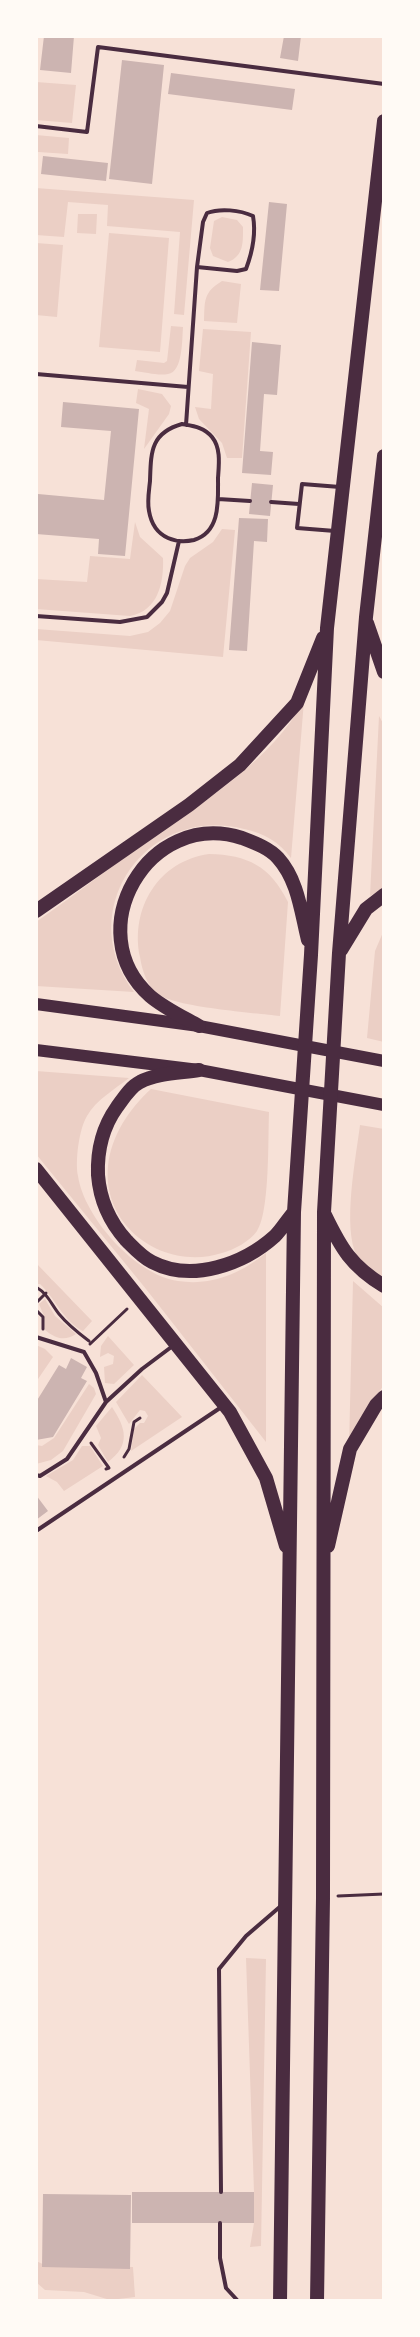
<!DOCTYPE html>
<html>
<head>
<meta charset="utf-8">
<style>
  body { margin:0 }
  #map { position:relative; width:420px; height:2337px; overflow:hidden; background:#f7e1d7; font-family:Figtree,sans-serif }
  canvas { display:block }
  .frame { position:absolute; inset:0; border:38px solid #fffaf5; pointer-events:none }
</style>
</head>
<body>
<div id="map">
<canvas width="420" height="2337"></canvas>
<div class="frame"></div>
</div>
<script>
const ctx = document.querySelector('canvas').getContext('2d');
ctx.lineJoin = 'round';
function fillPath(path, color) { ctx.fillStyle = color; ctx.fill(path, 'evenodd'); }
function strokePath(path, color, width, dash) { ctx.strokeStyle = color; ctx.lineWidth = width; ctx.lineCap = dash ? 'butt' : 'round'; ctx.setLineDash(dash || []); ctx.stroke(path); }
fillPath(new Path2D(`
  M36,82L76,85L72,123L36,120Z
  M36,135L69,138L68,154L38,152L37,173Z
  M36,188L194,200L184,315L174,314L180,232L107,226L108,205L68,202L64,237L36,235Z
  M78,214H97L96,234L77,233Z
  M222,217L237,220L243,227C243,242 244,256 228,262L213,256L210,248L214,221Z
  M109,233L169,238L160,352L99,347Z
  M36,243L63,245L57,317L36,315Z
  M222,281L241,284L237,323L204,321C205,300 203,293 222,281Z
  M171,326L183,327C182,339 183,372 168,374C158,376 145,372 135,371L137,360L164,363L167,361Z
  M203,329L251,332L242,458H227L222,443L199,419L195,407L211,409L213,374L199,371Z
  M138,389L162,394L171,406L169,414L144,449L149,409L136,403Z
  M135,522L140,537L163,558C164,583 158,611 130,616L36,609V579L87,582L90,556L130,559Z
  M222,529L235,530L223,657L36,640V629L130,636L148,632L160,623L170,611L185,566L190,558L213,542Z
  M304,701L291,858C279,842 264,833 244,829C147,804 72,910 134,992L36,986V922C77,894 115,863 156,835C210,797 271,760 304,701Z
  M379,716L384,725V888L370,896Z
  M209,854C248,855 270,866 288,902L280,1016C256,1013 174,1007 158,994C147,986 142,970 140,957C130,909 158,861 209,854Z
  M384,930V1042L367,1038L375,951Z
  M36,1071L129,1078C115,1089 96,1100 87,1116C79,1129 75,1161 78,1176C84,1217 135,1275 178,1281C211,1286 240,1274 266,1253V1442L146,1289L36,1154Z
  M151,1089L269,1112C268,1138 270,1212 257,1231C250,1241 234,1250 222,1253C166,1271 102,1229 108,1166C111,1136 129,1109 151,1089Z
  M360,1125L384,1129V1277C375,1273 362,1265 357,1256C342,1228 356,1157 360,1125Z
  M36,1263L92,1321L83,1331C64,1322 55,1298 40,1284H36Z
  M353,1281L384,1308V1385L367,1408L349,1447Z
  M45,1299L55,1316L76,1334C64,1342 55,1338 45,1330L44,1316L39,1304Z
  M108,1336L134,1365L114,1384L105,1383L104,1367L113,1364L114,1356L108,1353L100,1357L101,1346Z
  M36,1345L45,1349L53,1357L36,1382Z
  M142,1375L182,1417L131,1451L134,1429L140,1423H144L148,1416L145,1411L140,1410L129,1424L116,1402Z
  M89,1384L94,1388L96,1394L63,1451L51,1460L36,1464V1445L42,1446L54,1438Z
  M112,1407C126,1428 131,1445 108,1462L98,1445L101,1438L96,1426Z
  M82,1446H90L103,1466L64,1491L57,1482L46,1476L73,1460Z
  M246,1958L266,1959L261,2246L250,2247L254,2223V2192Z
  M36,2261L45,2265L133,2267L135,2297L110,2300L84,2292L45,2290L36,2282Z`), '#ebcfc5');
fillPath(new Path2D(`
  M44,36H74L71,73L40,70Z
  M284,36H301L298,61L280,58Z
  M122,60L164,65L152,184L109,179Z
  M171,73L295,89L292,110L168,94Z
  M43,156L108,163L106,181L41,174Z
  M269,202L287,204L279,291L260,290Z
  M252,342L281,345L277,395L264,394L260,451L273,452L271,475L242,473Z
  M63,402L139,409L125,556L98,554L99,539L36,534L38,494L104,500L111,431L61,427Z
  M252,483L273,485L270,516L249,514Z
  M239,518L268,519L267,542L254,541L247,651L229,650Z
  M71,1358L87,1367L81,1378L87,1381L53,1437L36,1440V1402L59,1365L66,1369Z
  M36,1495L48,1511L36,1520Z
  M132,2192H254V2223H132Z
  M43,2194L131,2195L130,2269L42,2267Z`), '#ccb4b1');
strokePath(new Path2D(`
  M36,1287C48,1294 51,1304 59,1314C68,1325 77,1332 89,1341
  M36,1303L46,1293
  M36,1310L43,1317V1329
  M90,1344L127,1309
  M91,1443L109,1468L106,1469
  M124,1457L129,1449L134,1422L140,1418
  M338,1896L384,1894`), '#4a2c40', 3);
strokePath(new Path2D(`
  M36,126L87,132L98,47L384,84
  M36,374L188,387
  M182,424C193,426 204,427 212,437C221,448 219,464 218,478C218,500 221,532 194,540C185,542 177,542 168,538C157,533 151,523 149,511C147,502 149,491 150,481C151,453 150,433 182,424Z
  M186,425L197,267L203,222L207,213C220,208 240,210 253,216C256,233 252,253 246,269L237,271L197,267
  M218,499L250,501
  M271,502L299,504
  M335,531L297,528L302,484L340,487
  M36,616L120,622L147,617L162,602L167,593L179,541
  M36,1337L84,1352L96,1373L106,1402
  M36,1475L40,1476L67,1459L106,1402L142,1369L174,1345
  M36,1531L223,1406
  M221,2192L219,1969L246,1936L282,1905
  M220,2223V2258L226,2288L238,2301`), '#4a2c40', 4);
strokePath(new Path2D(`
  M36,1004L199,1026L384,1061
  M36,1050L199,1070L384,1105`), '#4a2c40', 12);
strokePath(new Path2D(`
  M367,623L384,672
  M36,911L189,805L240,765L297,703L323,638
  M341,950L366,909L384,895
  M199,1026C183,1017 164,1008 150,996C78,932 148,808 242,838C255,843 269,848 278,858C298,880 301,912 308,940
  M199,1070C180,1073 157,1073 140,1082C130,1087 123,1099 117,1107C102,1128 97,1150 98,1175C100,1201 109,1221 126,1240C133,1247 142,1257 152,1262C192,1283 244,1264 275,1236C282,1229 287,1220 294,1212
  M36,1169L230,1412L266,1478L286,1546
  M325,1215C341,1248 351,1266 384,1286
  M328,1546L350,1449L376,1405L384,1397
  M280,2301L294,1212L311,955L327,628L384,121
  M317,2301L323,1898L324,1212L339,953L366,617L384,456`), '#4a2c40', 14);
</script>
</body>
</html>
